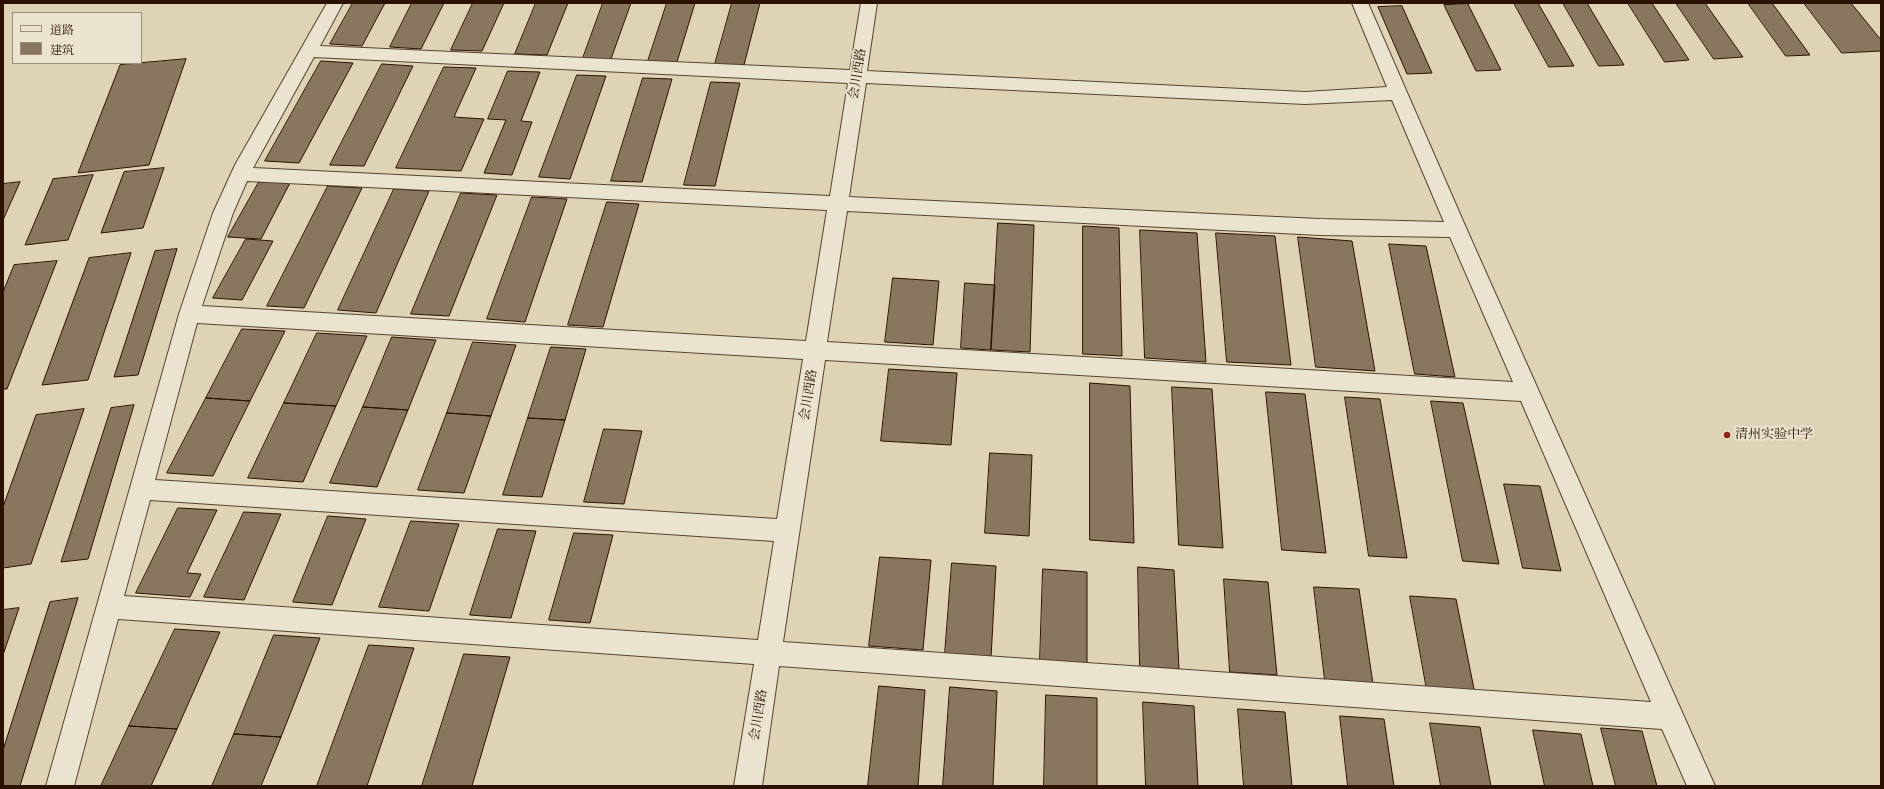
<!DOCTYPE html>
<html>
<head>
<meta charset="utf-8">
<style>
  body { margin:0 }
  #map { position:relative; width:1884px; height:789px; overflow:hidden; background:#ded4b5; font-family:"IM FELL French Canon","Noto Serif SC",serif }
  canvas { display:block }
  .frame { position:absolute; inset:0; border:4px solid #2d1100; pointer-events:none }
  .legend { position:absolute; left:12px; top:12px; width:130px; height:52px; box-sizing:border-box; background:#eae3cf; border:1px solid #9e8f7c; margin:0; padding:5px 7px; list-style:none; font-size:12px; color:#2d1100 }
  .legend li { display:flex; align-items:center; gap:8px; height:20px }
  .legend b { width:20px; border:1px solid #9e8f7c }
</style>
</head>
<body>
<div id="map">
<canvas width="1884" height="789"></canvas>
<div class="frame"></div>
<ul class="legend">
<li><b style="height:5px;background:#eae3cf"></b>道路</li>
<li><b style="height:11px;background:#89765e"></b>建筑</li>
</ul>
</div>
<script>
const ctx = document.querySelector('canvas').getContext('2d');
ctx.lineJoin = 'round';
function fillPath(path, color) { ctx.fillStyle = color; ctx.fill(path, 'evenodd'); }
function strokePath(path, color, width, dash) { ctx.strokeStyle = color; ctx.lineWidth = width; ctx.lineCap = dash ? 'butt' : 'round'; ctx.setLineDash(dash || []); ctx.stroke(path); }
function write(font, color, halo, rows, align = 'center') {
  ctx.font = font + ' "IM FELL French Canon","Noto Serif SC",serif'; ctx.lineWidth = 4; ctx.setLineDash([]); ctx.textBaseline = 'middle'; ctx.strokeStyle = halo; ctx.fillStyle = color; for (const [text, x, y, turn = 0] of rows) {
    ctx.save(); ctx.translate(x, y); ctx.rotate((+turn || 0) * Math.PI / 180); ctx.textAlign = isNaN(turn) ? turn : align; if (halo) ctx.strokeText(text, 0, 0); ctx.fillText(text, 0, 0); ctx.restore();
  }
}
const building = new Path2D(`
  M353,3H385L362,46L330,44Z
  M412,3H444L421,49L390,47Z
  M473,3H504L482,51L451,50Z
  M536,3H568L547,55L515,54Z
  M603,3H631L611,59L583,58Z
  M667,3H695L677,62L648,61Z
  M732,3H760L744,65L715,64Z
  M1514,3H1538L1574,66L1549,67Z
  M1563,3H1587L1624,65L1599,66Z
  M1628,3H1652L1689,60L1665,62Z
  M1676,3H1705L1743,57L1714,59Z
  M1748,3H1772L1810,55L1786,56Z
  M1804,3H1851L1881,40V51L1842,53Z
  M1468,4L1501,70L1476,71L1444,5Z
  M1402,6L1432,73L1407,74L1378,7Z
  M186,59L149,165L78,173L120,65Z
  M321,61L353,63L299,163L265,161Z
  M382,64L413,66L364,166L330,165Z
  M444,67L476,68L454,117L484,119L461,171L396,168Z
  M508,71L540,72L521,121L532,122L512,175L484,173L506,120L488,119Z
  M577,75L606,76L570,179L539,177Z
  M643,78L672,79L642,182L611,181Z
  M711,82L740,83L715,186L684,185Z
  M164,168L143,228L101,233L124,172Z
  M93,175L68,240L25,245L53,179Z
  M20,182L3,220V184Z
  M259,182L290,183L261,239L228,237Z
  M328,186L362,188L304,308L267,306Z
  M394,189L429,191L376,313L338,310Z
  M461,193L497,195L449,316L411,314Z
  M532,197L567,199L525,322L487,319Z
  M607,202L639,204L603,327L568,325Z
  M998,223L1034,225L1030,352L991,350Z
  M1083,226L1119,228L1122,356L1083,354Z
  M1140,230L1197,233L1206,362L1145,358Z
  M1216,233L1275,236L1291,365L1227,362Z
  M1298,237L1352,241L1375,371L1316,367Z
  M246,239L273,241L242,300L213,298Z
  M1389,244L1426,246L1455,377L1415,374Z
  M177,249L138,375L114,377L155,251Z
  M131,253L88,380L42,385L89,258Z
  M57,261L7,389H3V292L14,265Z
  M893,278L939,281L933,345L885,342Z
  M965,283L995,285L991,350L961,348Z
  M242,329L285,331L250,401L206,398Z
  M317,333L367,336L336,406L284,403Z
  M392,337L436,340L408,410L363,407Z
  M473,342L516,345L491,416L447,413Z
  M551,347L586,349L565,420L528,418Z
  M889,369L957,373L951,445L881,441Z
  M1090,383L1130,386L1134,543L1090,540Z
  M1172,387L1212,389L1223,548L1179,545Z
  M1266,392L1305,394L1326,553L1282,550Z
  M1345,397L1380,399L1407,558L1369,556Z
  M206,398L250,401L213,476L167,473Z
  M1431,401L1463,403L1499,564L1463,561Z
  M284,403L336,406L303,482L248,478Z
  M134,405L88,559L61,562L111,408Z
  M363,407L408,410L377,487L330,483Z
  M84,409L31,564L3,568V507L36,415Z
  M447,413L491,416L464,493L418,490Z
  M528,418L565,420L542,497L503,495Z
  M604,429L642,431L624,504L584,502Z
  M990,453L1032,455L1029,536L985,533Z
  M1504,484L1540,486L1561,571L1523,568Z
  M178,508L217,510L187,573L201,574L190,597L136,593Z
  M244,512L281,514L244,600L204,597Z
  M328,516L366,519L332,605L293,602Z
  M411,521L459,524L429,611L379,607Z
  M498,529L536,531L511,618L470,615Z
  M574,533L613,535L590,623L549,620Z
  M880,557L931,560L923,650L869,646Z
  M952,563L996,566L991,658L945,654Z
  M1138,567L1174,570L1179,669L1140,667Z
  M1043,569L1087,572V664L1040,660Z
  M1224,579L1268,582L1277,675L1230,672Z
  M1314,587L1359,589L1373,684L1325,680Z
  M1410,596L1456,599L1475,694L1427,690Z
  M78,598L20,786H3V750L50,602Z
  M19,608L3,655V610Z
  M175,629L220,632L177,729L129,726Z
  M274,635L320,638L281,737L234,734Z
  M369,645L414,648L367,786H317Z
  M464,654L510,657L472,786H422Z
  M879,686L925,690L918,786H868Z
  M950,687L997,691L993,786H943Z
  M1046,695L1097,698V786H1044Z
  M1143,702L1194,706L1198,786H1146Z
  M1238,709L1285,712L1292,786H1244Z
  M1340,716L1384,719L1394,786H1348Z
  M1430,723L1480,727L1491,786H1441Z
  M129,726L177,729L151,786H101Z
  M1601,728L1642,731L1657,786H1616Z
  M1533,730L1581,734L1593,786H1545Z
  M234,734L281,737L261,786H212Z`);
fillPath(building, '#89765e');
strokePath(building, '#2d1100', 1);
const minor = new Path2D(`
  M327,3H343L320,46L850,70L861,3H877L867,71L1305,92L1387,87L1352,3H1368L1467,230L1715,786H1687L1662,729L779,666L762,786H734L754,664L118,619L74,786H46L179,314L213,213L235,165ZM314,57L848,83L830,196L253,168ZM866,83L1305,104L1392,100L1444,222L1320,219L849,197ZM247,181L827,210L806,341L202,306L233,213ZM847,211L1320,235L1450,237L1513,382L827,342ZM197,323L803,359L777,519L155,480ZM825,360L1521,401L1651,702L783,642ZM150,500L774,541L758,640L124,596Z`);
strokePath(minor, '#59422d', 2);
fillPath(minor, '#eae3cf');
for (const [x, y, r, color] of [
  [1727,435,4,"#8f2418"]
]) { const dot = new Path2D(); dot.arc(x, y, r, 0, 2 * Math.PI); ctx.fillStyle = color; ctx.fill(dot); strokePath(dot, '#eae3cf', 1.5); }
write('13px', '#2d1100', '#eae3cf', [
  ["会川西路",858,74,-81],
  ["会川西路",809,395,-81],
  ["会川西路",759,715,-81]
]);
write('13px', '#2d1100', '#eae3cf', [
  ["清州实验中学",1735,435]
], 'left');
</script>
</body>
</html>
